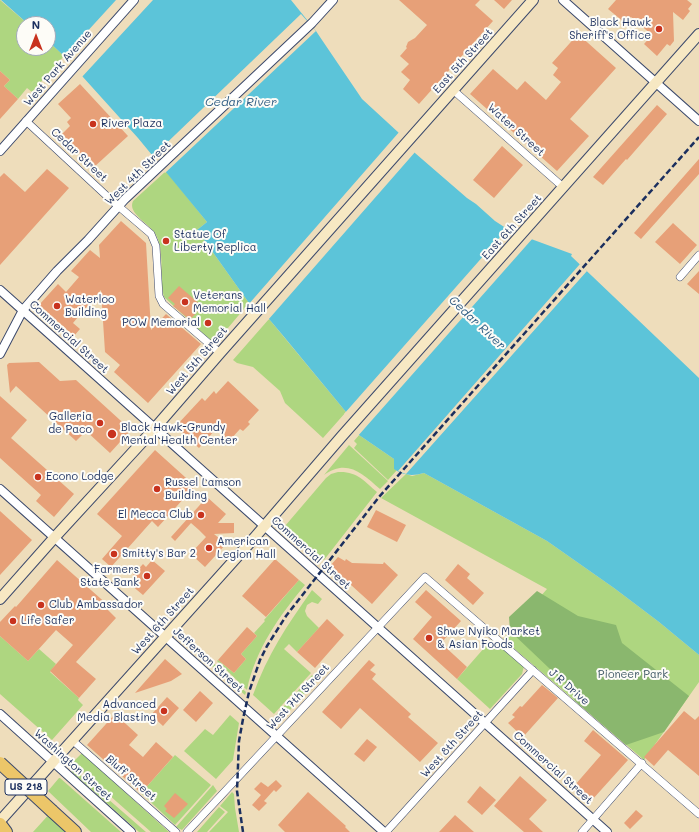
<!DOCTYPE html>
<html>
<head>
<meta charset="utf-8">
<style>
  body { margin:0 }
  #map { position:relative; width:699px; height:832px; overflow:hidden; background:#edb; font-family:Mali,sans-serif }
  canvas { display:block }
  .north { position:absolute; left:16px; top:16px; width:40px; height:40px; box-sizing:border-box; background:#fdfcf7; border:1px solid #a3aaba; border-radius:50%; rotate:0deg; font-size:11px; font-weight:700; line-height:16px; text-align:center; color:#1b2f5e }
  .north::after { content:''; display:block; margin:auto; width:14px; height:18px; background:#c8321e; clip-path:polygon(50% 0,100% 100%,50% 72%,0 100%) }
</style>
</head>
<body>
<div id="map">
<canvas width="699" height="832"></canvas>
<div class="north">N</div>
</div>
<script>
const ctx = document.querySelector('canvas').getContext('2d');
ctx.lineJoin = 'round';
function fillPath(path, color) { ctx.fillStyle = color; ctx.fill(path, 'evenodd'); }
function strokePath(path, color, width, dash) { ctx.strokeStyle = color; ctx.lineWidth = width; ctx.lineCap = dash ? 'butt' : 'round'; ctx.setLineDash(dash || []); ctx.stroke(path); }
function write(font, color, halo, rows, align = 'center') {
  ctx.font = font + ' Mali,sans-serif'; ctx.lineWidth = 4; ctx.setLineDash([]); ctx.textBaseline = 'middle'; ctx.strokeStyle = halo; ctx.fillStyle = color; for (const [text, x, y, turn = 0] of rows) {
    ctx.save(); ctx.translate(x, y); ctx.rotate((+turn || 0) * Math.PI / 180); ctx.textAlign = isNaN(turn) ? turn : align; if (halo) ctx.strokeText(text, 0, 0); ctx.fillText(text, 0, 0); ctx.restore();
  }
}
fillPath(new Path2D(`
  M0,0L28,24H24V48H48V41L64,56L32,92L27,88L18,99L4,86L10,80L0,71Z
  M166,171L207,222L197,230L249,303L217,341H211L164,297C159,279 165,251 156,235C150,223 127,214 133,201Z
  M269,319L346,412L323,438L285,403L280,391L253,367L237,363L233,360Z
  M359,435L394,459V468L397,470L388,480L354,448L357,444L354,441Z
  M349,445L388,481L380,489C363,474 347,458 324,475Z
  M338,472C357,471 364,481 377,492L324,560L285,526L326,478L331,474Z
  M424,473L547,541L614,588L659,622L699,655V682L644,760L503,639L547,589L381,498L406,474L412,476Z
  M299,580L305,585C280,615 255,650 247,690L217,661L218,660L234,673L246,659L241,654L257,636L254,633L265,621L264,620Z
  M312,590L322,599L318,604L312,602L307,605L305,611L307,616L319,628L297,652L289,644L284,649L311,673L274,714L253,695C267,655 288,624 312,590Z
  M0,636L28,661L39,649L56,664L50,672L79,698L78,700L83,705L52,740L0,694Z
  M492,639L524,666L522,674L490,709L457,679Z
  M210,660L246,692L245,695L208,663Z
  M312,675L317,680L281,720L276,715Z
  M230,715L239,723L233,760L216,779L184,751L205,729L213,735Z
  M82,753L169,832H151L83,772L84,770L83,769L81,770L73,762Z
  M175,755L211,785L175,825L141,793Z
  M69,766H70L146,832H139L72,772Z
  M59,778H60L121,832H91L48,791Z
  M213,785L217,791L182,830L176,827Z
  M232,792L234,794L235,808L239,832H209L228,812L220,806Z
  M219,807L225,812L207,832H197Z
  M52,811L75,832H33Z`), '#aed680');
fillPath(new Path2D(`
  M537,591L578,616L616,625L622,643L689,696L664,732L626,745L575,701L570,688L510,631L509,617Z`), '#8ab76e');
fillPath(new Path2D(`
  M1,0H291L316,31L322,40L362,99L399,133L415,153L467,198L476,204L495,221L512,232L572,254L571,256L699,378V655L659,622L614,588L547,541L424,473C413,476 404,476 394,469V459L359,435L346,412L285,338L269,319L249,303L197,230L207,222L138,138L64,56L48,41V24H28Z`), '#5cc4d9');
fillPath(new Path2D(`
  M116,0H153L81,78L63,58Z
  M301,14L316,31L165,173L151,158Z
  M400,131L416,151L268,320L248,305Z
  M508,228L533,238L357,437L344,414Z
  M580,264L587,271L406,474L398,471Z`), '#edb');
fillPath(new Path2D(`
  M399,0H480L475,5L493,21L419,104L403,89L410,80L401,72L409,64L400,56L407,48L406,47L408,42L415,38L427,25Z
  M494,0H512L504,9Z
  M616,0H687L692,4L688,9L690,11L683,20L673,12L674,41L670,46L667,44L657,56L644,44L652,35L631,17L625,23L608,9Z
  M578,34L616,68L570,119L589,136L557,171L470,94L493,69L517,90L525,81L546,100L561,82L553,75L558,68L552,63Z
  M0,71L10,80L4,86L18,99L0,119Z
  M80,84L128,136L93,168L62,134L70,126L67,122L71,118L58,104Z
  M657,105L667,114L627,160L626,159L603,185L593,177Z
  M502,146L523,165L494,198L473,180Z
  M699,159V174L641,239L634,233Z
  M47,169L69,188L0,265V177L4,173L25,192Z
  M121,221L146,243L151,330L166,314L201,344L148,403L114,372L120,365L105,352L101,290L73,323L80,329L74,336L39,305L58,284L66,292L79,277L71,271L90,250L100,258L99,245Z
  M673,223L697,245L680,264L655,242Z
  M699,271V294L687,284Z
  M179,286L202,306L190,320L173,306L175,304L168,298Z
  M39,362L60,381L76,380L131,430L110,453L86,431L76,441L16,386L10,393L7,365L9,363Z
  M228,381L259,410L248,422L250,424L243,431L240,429L229,441L216,429L199,448L175,427L202,398L205,401L214,391L216,394Z
  M0,396L27,420L11,438L74,494L54,517L36,501L41,495L0,458Z
  M155,450L195,486L158,527L152,521L111,567L102,559L122,536L97,514Z
  M207,497L226,514L218,523H234V533L214,534L226,544L205,567L194,557L193,551L206,537L199,530L191,523L175,541L171,537Z
  M376,510L406,525L397,542L367,527Z
  M0,511L32,540L0,575Z
  M338,557L345,561L346,559L352,563L383,564L384,562L398,575L372,604L330,566Z
  M275,559L299,580L266,617L242,596Z
  M57,560L109,606L107,609L116,618L76,662L96,679L79,698L50,671L73,645L56,630L28,661L0,636V622L15,606L16,607Z
  M152,560L165,571L143,595L131,585L137,578L133,575L143,564L146,567Z
  M458,564L470,574L467,578L484,593L473,605L445,580Z
  M426,590L461,621L441,643L467,667L457,679L413,639L432,617L415,602Z
  M327,619L344,635L315,668L297,652Z
  M247,627L257,636L241,654L246,659L234,673L218,660Z
  M165,659L182,674L171,681L135,693Z
  M369,660L375,665L370,670L376,674L372,679L411,714L408,717L438,743L420,762L360,708L341,729L322,712Z
  M542,685L558,698L523,737L508,723L515,717L512,715L520,706L522,707Z
  M200,691L213,703L196,722L183,710Z
  M167,697L179,708L163,726L151,715Z
  M684,711L695,720L699,716V776L668,750L654,766L644,757Z
  M115,714L138,735L129,745L143,757L156,742L173,757L141,793L87,745Z
  M593,730L628,760L592,800L575,785L601,755L584,741Z
  M367,739L377,747L364,762L354,754Z
  M520,776L547,800L529,819L543,832H524L494,806Z
  M276,780L282,786L276,792L274,790L264,801L267,803L259,811L252,805L261,795L254,789L261,782L268,787Z
  M480,786L496,800L482,815L467,802Z
  M308,792L346,826L345,827L350,832H285L278,825Z
  M175,793L188,804L174,818L165,811L167,809L164,806Z
  M636,810L643,816L630,829L624,823Z
  M455,815L474,832H439Z`), '#e7a078');
const minor = new Path2D(`
  M453,90L563,187
  M26,121L110,199L151,234L156,246L159,296L163,304L220,353
  M680,277L699,255
  M72,740L176,832
  M187,832L425,577L699,814
  M386,832L533,670
  M582,832L642,763`);
const tertiary = new Path2D(`
  M563,0L699,121
  M0,151L134,0
  M0,290L607,832
  M0,354L23,310L57,271L88,240L125,199L312,23L333,0
  M0,489L384,832
  M0,714L131,832`);
const secondary = new Path2D(`
  M0,599L54,538L155,428L220,353L533,0
  M0,821L255,537L342,436L699,34`);
const motorway = new Path2D(`
  M52,811L75,832
  M0,824L6,832`);
strokePath(minor, '#3b496c', 8);
strokePath(tertiary, '#3b496c', 10);
strokePath(secondary, '#3b496c', 12);
strokePath(motorway, '#3b496c', 14);
strokePath(minor, '#fff', 7);
strokePath(tertiary, '#fff', 8);
strokePath(secondary, '#f7e8c3', 10);
strokePath(motorway, '#ecc669', 12);
strokePath(new Path2D(`
  M243,832L237,791L239,741L243,719L249,692L260,660L267,646L286,616L379,497L699,137`), '#1b2f5e', 2.5, [6, 3]);
const motorwayBridge = new Path2D(`
  M0,763L52,811`);
strokePath(motorwayBridge, '#3b496c', 14, []);
strokePath(motorwayBridge, '#ecc669', 12);
for (const [x, y, r, color] of [
  [659,29,4,"#c8321e"],
  [93,124,4,"#c8321e"],
  [166,241,4,"#c8321e"],
  [185,302,4,"#c8321e"],
  [57,306,4,"#c8321e"],
  [208,323,4,"#c8321e"],
  [100,423,4,"#c8321e"],
  [112,434,5,"#c8321e"],
  [38,477,4,"#c8321e"],
  [157,489,4,"#c8321e"],
  [201,515,4,"#c8321e"],
  [209,548,4,"#c8321e"],
  [114,554,4,"#c8321e"],
  [147,576,4,"#c8321e"],
  [41,605,4,"#c8321e"],
  [13,621,4,"#c8321e"],
  [429,638,4,"#c8321e"],
  [164,711,4,"#c8321e"]
]) { const dot = new Path2D(); dot.arc(x, y, r, 0, 2 * Math.PI); ctx.fillStyle = color; ctx.fill(dot); strokePath(dot, '#fdfcf7', 1.5); }
for (const [x, y, w] of [
  [26,787,42]
]) { const box = new Path2D(); box.roundRect(x - w / 2, y - 8, w, 16, 3); ctx.fillStyle = '#fdfcf7'; ctx.fill(box); strokePath(box, '#1b2f5e', 1); }
write('bold 10px', '#1b2f5e', null, [
  ["US 218",26,787]
]);
write('11px', '#1b2f5e', '#fdfcf7', [
  ["Black Hawk",651,23,"right"],
  ["Sheriff's Office",651,36,"right"],
  ["River Plaza",101,124],
  ["Statue Of",174,235],
  ["Liberty Replica",174,248],
  ["Veterans",193,296],
  ["Memorial Hall",193,309],
  ["Waterloo",65,300],
  ["Building",65,313],
  ["POW Memorial",200,323,"right"],
  ["Galleria",92,417,"right"],
  ["de Paco",92,430,"right"],
  ["Black Hawk-Grundy",121,428],
  ["Mental Health Center",121,441],
  ["Econo Lodge",46,477],
  ["Russel Lamson",165,483],
  ["Building",165,496],
  ["El Mecca Club",193,515,"right"],
  ["American",217,542],
  ["Legion Hall",217,555],
  ["Smitty's Bar 2",122,554],
  ["Farmers",139,570,"right"],
  ["State Bank",139,583,"right"],
  ["Club Ambassador",49,605],
  ["Life Safer",21,621],
  ["Shwe Nyiko Market",437,632],
  ["& Asian Foods",437,645],
  ["Advanced",156,705,"right"],
  ["Media Blasting",156,718,"right"]
], 'left');
write('11px', '#1b2f5e', '#fdfcf7', [
  ["East 5th Street",463,61,-48],
  ["West Park Avenue",58,68,-49],
  ["Water Street",516,130,42],
  ["Cedar Street",79,155,43],
  ["West 4th Street",138,173,-44],
  ["East 6th Street",512,227,-48],
  ["Commercial Street",69,337,42],
  ["West 5th Street",197,361,-49],
  ["Commercial Street",311,553,42],
  ["West 6th Street",163,621,-48],
  ["Jefferson Street",208,660,42],
  ["J R Drive",569,687,41],
  ["West 7th Street",298,697,-47],
  ["West 8th Street",452,744,-48],
  ["Washington Street",73,765,42],
  ["Commercial Street",553,768,42],
  ["Bluff Street",131,778,41]
]);
write('11px', '#405966', '#fdfcf7', [
  ["Pioneer Park",633,675]
]);
write('italic 12px', '#2e5c83', '#fdfcf7', [
  ["Cedar River",241,102],
  ["Cedar River",477,323,43]
]);
</script>
</body>
</html>
